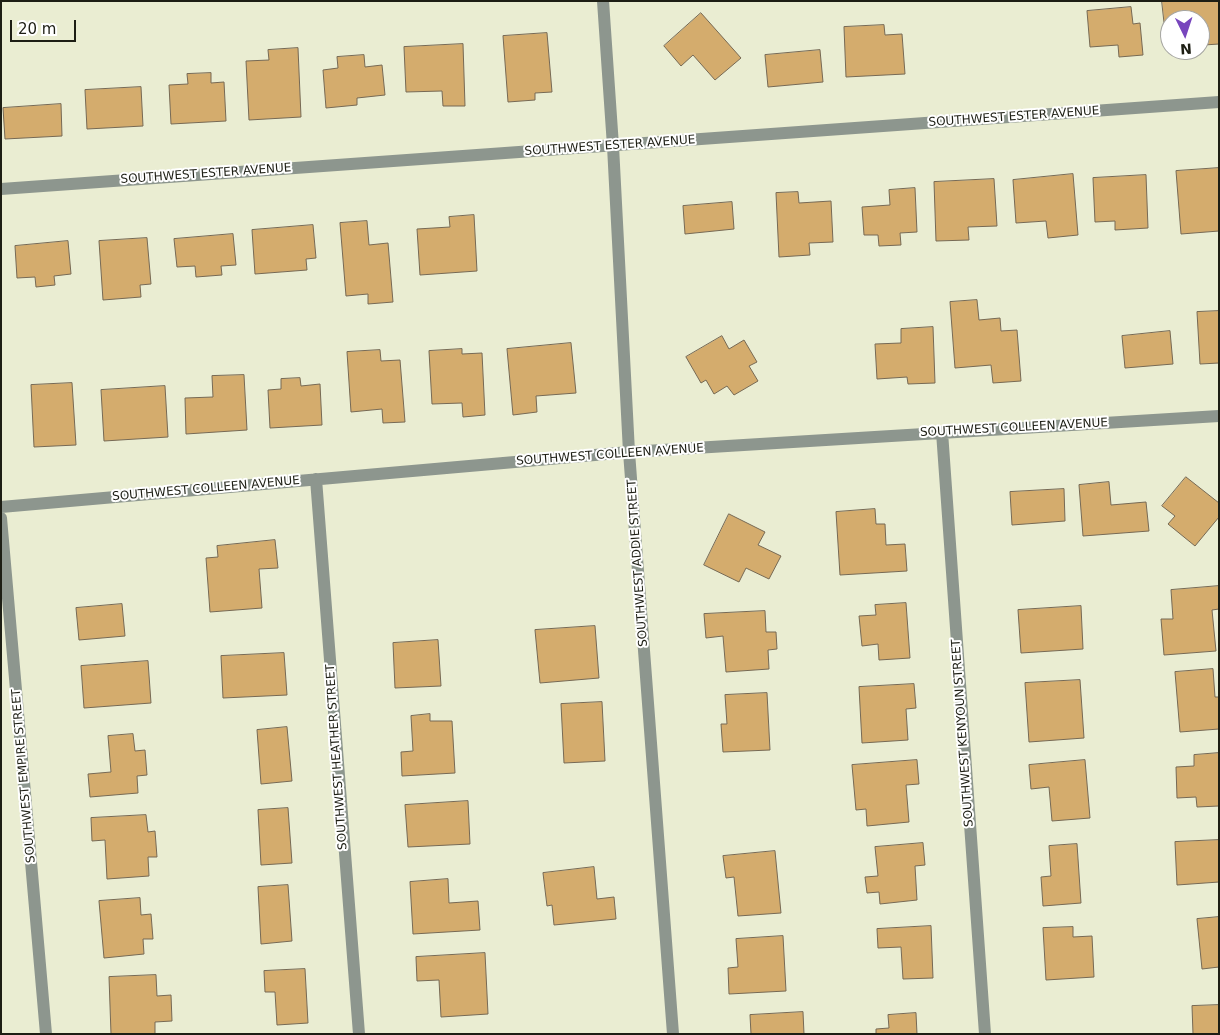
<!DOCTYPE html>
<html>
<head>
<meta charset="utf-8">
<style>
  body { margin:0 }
  #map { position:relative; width:1220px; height:1035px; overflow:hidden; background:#eaedd2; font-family:"DejaVu Sans",sans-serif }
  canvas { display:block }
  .frame { position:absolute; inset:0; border:2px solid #1d1e14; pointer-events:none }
  .north { position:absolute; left:1160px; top:10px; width:50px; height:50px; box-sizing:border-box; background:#fff; border:1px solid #a5a5a1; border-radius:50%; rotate:176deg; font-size:14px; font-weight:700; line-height:20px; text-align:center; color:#1d1e14 }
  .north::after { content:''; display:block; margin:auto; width:18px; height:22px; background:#7846bd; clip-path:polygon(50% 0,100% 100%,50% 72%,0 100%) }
  .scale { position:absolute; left:10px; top:20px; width:66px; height:22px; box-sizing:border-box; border:2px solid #1d1e14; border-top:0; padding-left:6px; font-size:15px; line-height:18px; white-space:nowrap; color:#1d1e14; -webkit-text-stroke:4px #fff; paint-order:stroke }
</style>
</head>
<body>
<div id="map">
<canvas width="1220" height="1035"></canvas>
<div class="frame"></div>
<div class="north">N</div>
<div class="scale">20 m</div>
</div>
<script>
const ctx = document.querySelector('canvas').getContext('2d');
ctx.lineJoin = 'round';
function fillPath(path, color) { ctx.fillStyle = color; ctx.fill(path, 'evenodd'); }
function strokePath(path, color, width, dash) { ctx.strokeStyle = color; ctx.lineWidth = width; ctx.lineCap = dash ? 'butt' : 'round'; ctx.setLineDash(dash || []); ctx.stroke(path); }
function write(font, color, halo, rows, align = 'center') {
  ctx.font = font + ' "DejaVu Sans",sans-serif'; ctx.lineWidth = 4; ctx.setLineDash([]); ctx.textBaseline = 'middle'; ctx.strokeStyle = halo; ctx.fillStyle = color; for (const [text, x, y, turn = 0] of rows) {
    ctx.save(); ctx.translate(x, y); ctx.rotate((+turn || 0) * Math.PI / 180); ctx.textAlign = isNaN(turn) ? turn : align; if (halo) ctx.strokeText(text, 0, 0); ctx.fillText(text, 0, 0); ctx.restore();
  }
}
const building = new Path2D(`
  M1162,1H1219V44L1204,45L1202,24H1200V20H1170V27L1165,28Z
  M1131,7L1133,24L1140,23L1143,55L1119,57L1118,45L1090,47L1087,11Z
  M701,13L741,58L715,80L693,55L681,66L664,46Z
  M884,25L885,35L902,34L905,74L846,77L844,27Z
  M547,33L552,92L535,93V100L508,102L503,36Z
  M463,44L465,106H443L442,91L406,92L404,47Z
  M298,48L301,117L249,120L246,61L269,60L268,50Z
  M820,50L823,82L768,87L765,55Z
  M364,55L365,67L382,65L385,95L357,98V105L326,108L323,70L338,68L337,57Z
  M211,73V83L224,82L226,121L171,124L169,85L188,84L187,74Z
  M141,87L143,126L87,129L85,90Z
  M61,104L62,136L5,139L3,108Z
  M1219,168V231L1181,234L1176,171Z
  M1073,174L1078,235L1048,238L1046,221L1016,223L1013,180Z
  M1146,175L1148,228L1115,230V221L1095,222L1093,178Z
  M994,179L997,226L968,227L969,240L936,241L934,182Z
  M915,188L917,232L900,233L901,245L879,246L878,235H864L862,207L890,205L889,190Z
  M798,192L799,203L831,201L833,242L809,243L810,255L779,257L776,193Z
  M732,202L734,229L685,234L683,206Z
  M474,215L477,271L420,275L417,229L450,227L449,217Z
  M367,221L369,245L388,243L393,302L368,304V294L346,296L340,223Z
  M313,225L316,258L306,259L307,270L255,274L252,230Z
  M233,234L236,265L221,266L222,275L196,277L195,266L177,267L174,239Z
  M147,238L151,284L140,285L141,297L103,300L99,241Z
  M68,241L71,274L54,276L55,285L36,287L35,277L17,278L15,246Z
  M977,300L979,320L1000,318L1001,331L1017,330L1021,381L993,383L991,365L955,368L950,302Z
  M1219,311V363L1200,364L1197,312Z
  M933,327L935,383L908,384L907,377L877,379L875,344L901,343V329Z
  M1170,331L1173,364L1125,368L1122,336Z
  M722,336L729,349L744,340L757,362L749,366L758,381L734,395L727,386L714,394L706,380L701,383L686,357Z
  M571,343L576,393L536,396L537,412L513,415L507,349Z
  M462,349V354L482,353L485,415L463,417L462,403L432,404L429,351Z
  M380,350L381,361L400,360L405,422L383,423L382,409L351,412L347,352Z
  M244,375L247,430L186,434L185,398L213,397L212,376Z
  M300,378L301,386L320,384L322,425L270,428L268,390L281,389V379Z
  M72,383L76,445L34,447L31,385Z
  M165,386L168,437L104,441L101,390Z
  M1186,477L1219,503V517L1195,546L1168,524L1175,516L1162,506Z
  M1109,482L1111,505L1146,502L1149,531L1083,536L1079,485Z
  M1064,489L1065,521L1012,525L1010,492Z
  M875,509L876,524H885L886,545L905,544L907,571L840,575L836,512Z
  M729,514L765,532L758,545L781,556L769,579L746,568L739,582L704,565Z
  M275,540L278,568L259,569L262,608L210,612L206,558L218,557L217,546Z
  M1219,586V609L1212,610L1216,651L1164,655L1161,619H1173L1171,590Z
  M906,603L910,658L879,660L878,644L862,646L859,616L876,615L875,605Z
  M122,604L125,636L79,640L76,608Z
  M1081,606L1083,649L1021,653L1018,610Z
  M765,611L766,632H776L777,649L768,650L769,669L726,672L723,636L706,638L704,614Z
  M595,626L599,678L540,683L535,630Z
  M438,640L441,686L395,688L393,643Z
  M284,653L287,695L223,698L221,656Z
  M148,661L151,703L84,708L81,666Z
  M1213,669L1215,697H1219V729L1180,732L1175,672Z
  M1080,680L1084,738L1029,742L1025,683Z
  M914,684L916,708L906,709L908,740L862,743L859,687Z
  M767,693L770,750L723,752L721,724H727L725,695Z
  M602,702L605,761L564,763L561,704Z
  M430,714V721H452L455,773L402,776L401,752L413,751L411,716Z
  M287,727L292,781L261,784L257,730Z
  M133,734L135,751L145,750L147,775L137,776L138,793L90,797L88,774L111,772L108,736Z
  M1219,753V806L1197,807L1196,797L1177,798L1176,767L1194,766V755Z
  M917,760L919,784L906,785L909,822L867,826L866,809L856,810L852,765Z
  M1085,760L1090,818L1052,821L1049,787L1031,789L1029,765Z
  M468,801L470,844L408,847L405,805Z
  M288,808L292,863L261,865L258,810Z
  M146,815L148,832L155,831L157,857H148L149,876L107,879L105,840L92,841L91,818Z
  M1219,840V882L1177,885L1175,842Z
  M923,843L925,865L915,866L917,900L880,904L879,892L867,893L865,877L878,876L875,847Z
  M1077,844L1081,903L1043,906L1041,877L1051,876L1049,846Z
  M775,851L781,913L738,916L734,877L726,878L723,856Z
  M594,867L597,899L614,897L616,919L554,925L552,905L547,906L543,873Z
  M448,879L449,903L478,901L480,930L413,934L410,882Z
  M288,885L292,941L261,944L258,887Z
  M140,898L141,915L151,914L153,939H143L144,954L104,958L99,901Z
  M1219,917V967L1202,969L1197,919Z
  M931,926L933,978L903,979L901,947L878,948L877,929Z
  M1073,927V937L1092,936L1094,977L1046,980L1043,928Z
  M783,936L786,991L729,994L728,968L738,967L736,939Z
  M485,953L488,1014L441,1017L439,980L417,981L416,957Z
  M305,969L308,1023L277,1025L275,992H265L264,971Z
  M156,975L157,996L171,995L172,1021L155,1022V1034H111L109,977Z
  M1219,1005V1034H1193L1192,1006Z
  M803,1012L804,1034H751L750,1015Z
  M916,1013L917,1034H876V1029L889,1028L888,1015Z`);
fillPath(building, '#d4ac6d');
strokePath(building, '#766954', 1);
strokePath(new Path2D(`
  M603,1L613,146L629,452L673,1034
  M1,189L1219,102
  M942,432L985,1034
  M316,479L359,1034
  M1,507L629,452L1219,416
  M1,518L46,1034`), '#8d968e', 12);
write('12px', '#1d1e14', '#fff', [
  ["SOUTHWEST ESTER AVENUE",1014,117,-4],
  ["SOUTHWEST ESTER AVENUE",610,146,-4],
  ["SOUTHWEST ESTER AVENUE",206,174,-4],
  ["SOUTHWEST COLLEEN AVENUE",1014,428,-3],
  ["SOUTHWEST COLLEEN AVENUE",610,455,-4],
  ["SOUTHWEST COLLEEN AVENUE",206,489,-5],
  ["SOUTHWEST ADDIE STREET",638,563,-94],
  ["SOUTHWEST KENYOUN STREET",963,733,-94],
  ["SOUTHWEST HEATHER STREET",337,757,-94],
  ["SOUTHWEST EMPIRE STREET",24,776,-95]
]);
</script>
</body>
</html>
